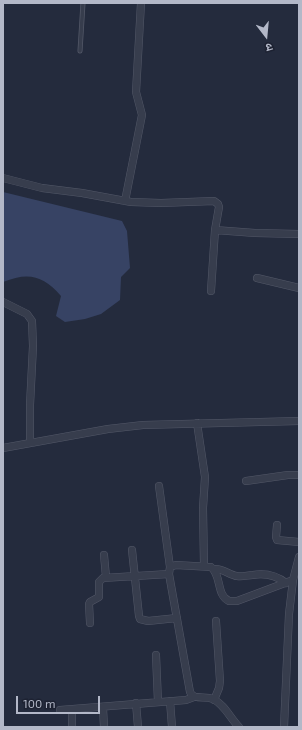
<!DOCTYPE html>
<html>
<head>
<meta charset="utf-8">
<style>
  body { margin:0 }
  #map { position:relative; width:302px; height:730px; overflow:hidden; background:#242b3d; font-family:"Exo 2","Noto Sans Devanagari",sans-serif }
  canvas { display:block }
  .frame { position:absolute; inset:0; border:4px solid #b3b8c8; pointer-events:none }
  .north { position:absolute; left:246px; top:16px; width:40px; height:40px; -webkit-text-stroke:3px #1d2232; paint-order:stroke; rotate:164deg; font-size:11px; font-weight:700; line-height:16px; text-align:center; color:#b3b8c8 }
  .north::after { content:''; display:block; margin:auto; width:14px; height:18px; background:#b3b8c8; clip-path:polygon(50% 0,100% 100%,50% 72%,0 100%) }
  .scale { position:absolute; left:16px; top:696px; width:84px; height:18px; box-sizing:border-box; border:2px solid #b3b8c8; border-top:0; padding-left:5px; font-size:12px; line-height:14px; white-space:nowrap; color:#b3b8c8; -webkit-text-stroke:3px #1d2232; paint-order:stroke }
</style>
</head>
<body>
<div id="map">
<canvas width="302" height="730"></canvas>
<div class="frame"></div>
<div class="north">उ</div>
<div class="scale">100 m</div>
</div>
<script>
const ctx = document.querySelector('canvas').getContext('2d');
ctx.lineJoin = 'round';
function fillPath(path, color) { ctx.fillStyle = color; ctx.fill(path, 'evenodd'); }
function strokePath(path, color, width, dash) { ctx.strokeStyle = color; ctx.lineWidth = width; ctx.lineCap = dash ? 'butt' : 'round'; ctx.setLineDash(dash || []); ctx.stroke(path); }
fillPath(new Path2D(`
  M3,192L122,221L127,231L130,268L121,277L120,300L101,314L85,319L65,322L56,316L61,296C43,275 28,272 3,282Z`), '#374364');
const lane = new Path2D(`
  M80,51L83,3`);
const street = new Path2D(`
  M3,178L42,188L82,193L131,202L161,203L214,201L218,204L219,207L215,230L255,233L299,234
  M125,201L142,115L136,92L141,3
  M257,278L299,288
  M211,291L215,230
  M3,302L27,314L32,321L33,346L30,405V443
  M197,423L205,477L203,508L204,566
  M3,448L108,429L143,425L299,421
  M246,481L288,475H299
  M159,486L170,567
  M277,525L276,537L277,540L299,542
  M132,550L139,616L140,619L148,621L177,618
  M104,555L106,577
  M214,569C223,568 229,575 237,576C243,577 248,575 253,575C265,573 277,576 286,583
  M90,623L89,604L90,602L99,597V582L103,578L169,574
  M156,655L158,702
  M214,700L219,688L220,681L216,621
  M170,701L172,727
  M136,703L138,727
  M103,708L104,727
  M60,710L186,700L194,697
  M72,727V710
  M239,727C230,718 225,705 213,699C205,695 194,701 190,692L169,574L170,567L176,565L211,567C222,576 216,595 229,601H237L293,580
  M284,727L289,614L293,580L299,557`);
strokePath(lane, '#535868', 5);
strokePath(street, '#535868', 8);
strokePath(lane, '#373d4d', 3.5);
strokePath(street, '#373d4d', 7);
</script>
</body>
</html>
